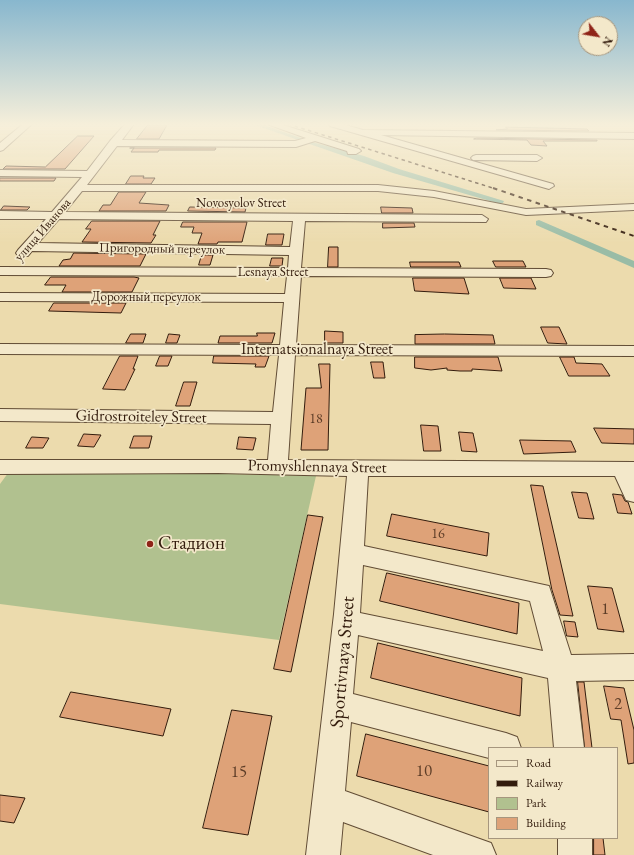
<!DOCTYPE html>
<html>
<head>
<meta charset="utf-8">
<style>
  body { margin:0 }
  #map { position:relative; width:634px; height:855px; overflow:hidden; background:#ecdbad; font-family:"EB Garamond",serif }
  canvas { display:block }
  .legend { position:absolute; left:488px; top:747px; width:130px; height:92px; box-sizing:border-box; background:#f3e8ca; border:1px solid #a6967e; margin:0; padding:5px 7px; list-style:none; font-size:12px; color:#331c0d }
  .legend li { display:flex; align-items:center; gap:8px; height:20px }
  .legend b { width:20px; border:1px solid #a6967e }
  .north { position:absolute; left:578px; top:16px; width:40px; height:40px; box-sizing:border-box; background:#f3e8ca; border:1px solid #a6967e; border-radius:50%; rotate:121deg; font-size:11px; font-weight:700; line-height:16px; text-align:center; color:#331c0d }
  .north::after { content:''; display:block; margin:auto; width:14px; height:18px; background:#8f2418; clip-path:polygon(50% 0,100% 100%,50% 72%,0 100%) }
</style>
</head>
<body>
<div id="map">
<canvas width="634" height="855"></canvas>
<ul class="legend">
<li><b style="height:5px;background:#f3e8ca"></b>Road</li>
<li><b style="height:5px;background:#331c0d"></b>Railway</li>
<li><b style="height:11px;background:#b1c18f"></b>Park</li>
<li><b style="height:11px;background:#dea278"></b>Building</li>
</ul>
<div class="north">N</div>
</div>
<script>
const ctx = document.querySelector('canvas').getContext('2d');
ctx.lineJoin = 'round';
function fillPath(path, color) { ctx.fillStyle = color; ctx.fill(path, 'evenodd'); }
function strokePath(path, color, width, dash) { ctx.strokeStyle = color; ctx.lineWidth = width; ctx.lineCap = dash ? 'butt' : 'round'; ctx.setLineDash(dash || []); ctx.stroke(path); }
function write(font, color, halo, rows, align = 'center') {
  ctx.font = font + ' "EB Garamond",serif'; ctx.lineWidth = 3.5; ctx.setLineDash([]); ctx.textBaseline = 'middle'; ctx.strokeStyle = halo; ctx.fillStyle = color; for (const [text, x, y, turn = 0] of rows) {
    ctx.save(); ctx.translate(x, y); ctx.rotate((+turn || 0) * Math.PI / 180); ctx.textAlign = isNaN(turn) ? turn : align; if (halo) ctx.strokeText(text, 0, 0); ctx.fillText(text, 0, 0); ctx.restore();
  }
}
fillPath(new Path2D(`
  M11,469L316,476L279,640L0,604V484Z`), '#b1c18f');
fillPath(new Path2D(`
  M252,124H261L304,139L305,140L364,156L399,169L504,201L503,203H497L393,173Z
  M539,220L634,261V268L536,225V221Z`), '#99bca6');
const building = new Path2D(`
  M148,125H167L159,139H137Z
  M506,127L587,129L589,131L496,130L507,129Z
  M78,136H94L65,169H3L6,166L45,167Z
  M477,138L597,140V141H543L547,146L531,145L527,140L474,139Z
  M130,148H216L215,150H159L158,152H131L134,148Z
  M131,176H144L143,178H155L151,184H126Z
  M0,178H56L54,181H0Z
  M119,192H146L139,203L169,205L166,211H99L103,205H110Z
  M4,206L30,207L27,210H1Z
  M190,207L246,208L245,212L188,211Z
  M381,207L412,208L413,213H382Z
  M92,221H160L153,235H156L151,243L82,242L91,229H86Z
  M183,222H247L242,242H218L217,244H198L202,233H192L194,227H181Z
  M383,223H414L415,227L383,228Z
  M268,234H284L282,245H266Z
  M329,247H338V267H328Z
  M74,253L146,254L140,266H59L63,260L70,259Z
  M202,255H213L210,265H199Z
  M272,258H283L282,266H270Z
  M493,261H523L526,267H496Z
  M410,262H459L461,267H411Z
  M51,277H134L139,278L132,292H62L66,285H45Z
  M413,278H464L469,294L415,291Z
  M500,278H531L536,289L504,288Z
  M54,303H126L121,313L49,311Z
  M541,327H559L567,344L548,343Z
  M325,331L343,332V343H325Z
  M257,333H275L272,343H218L220,336H257Z
  M131,334H146L143,343H126Z
  M169,334L180,335L177,343H166Z
  M445,334L493,335L495,344H415V335Z
  M120,356H138L133,369H135L125,390L103,389Z
  M160,356H172L168,366H156Z
  M214,356H269L265,367H255L256,364L213,363Z
  M415,357H498L502,371L472,369V371H460L447,370V368L431,370L415,368Z
  M560,357H574L576,363L602,364L610,376H569Z
  M371,362H383L385,378H374Z
  M319,364H330L328,450H301L306,388H321Z
  M184,382H197L190,406H176Z
  M421,425L438,426L441,451H424Z
  M594,428L634,429V444L602,443Z
  M459,432L473,433L477,452L462,451Z
  M84,434L101,435L94,447L78,446Z
  M134,436H152L149,448H130Z
  M32,437L49,438L43,448H26Z
  M239,437L256,438L253,450L237,449Z
  M520,440L571,441L576,452L524,454Z
  M531,485L543,486L573,616L560,615L552,590Z
  M572,492L587,493L594,519L579,518Z
  M613,494L622,495L625,501L628,502L632,514L618,513Z
  M392,514L489,533L487,556L387,536Z
  M308,515L323,517L291,672L274,669Z
  M387,573L519,603L517,634L380,601Z
  M588,586L612,588L624,632L598,629Z
  M564,621L575,622L578,637L567,636Z
  M378,643L522,678L520,716L371,678Z
  M578,682H584L592,748H585Z
  M604,686L624,688L634,730V763L628,764L621,720L611,719Z
  M71,692L171,709L163,736L60,717Z
  M232,710L272,716L248,835L203,828Z
  M366,734L489,766V812L357,776Z
  M0,795L25,798L14,823L0,821Z
  M594,838H603L605,855H594Z`);
fillPath(building, '#dea278');
strokePath(building, '#331c0d', 1);
const minor = new Path2D(`
  M23,124H32L3,150L0,151V143Z
  M125,124H134L122,140L295,141L306,138L267,124H280L359,149L361,151L356,154H348L347,151L315,141L296,147L117,146L87,185H378L434,191L526,209L634,204V210L526,215L434,197L378,191H82L65,212L482,215L488,219L486,222L305,221L301,268L546,269L551,270L553,273L551,276L546,277L301,276L296,345L634,346V356L295,355L288,460L634,462V502L626,500L615,476H368L364,546L549,586L571,655L634,654V680L576,681L584,748H554L548,678L358,635L353,694L506,733L517,737L521,748H489V758L351,722L345,791L491,843L496,855H433L343,822L340,855H306L334,614L347,476L218,473L0,474V460H268L271,424L0,421V409L273,412L279,355L0,354V344L280,345L284,302L0,301V293L285,294L287,276L0,275V267L288,268L289,255L32,251L28,256H18L16,253L18,250L46,219H0V211L52,212L82,177L0,176V170L87,171L110,141ZM59,219L293,221L290,247L38,243ZM363,565L530,601L543,651L360,613Z
  M329,124H342L363,130L634,133V139L381,135L553,184L554,186L549,189L330,126Z
  M476,155H537L542,158L537,161L473,160L471,158L473,156Z
  M558,838H592V855H558Z`);
strokePath(minor, '#614c35', 2);
fillPath(minor, '#f3e8ca');
strokePath(new Path2D(`
  M288,124L496,189`), '#331c0d', 1.5, [3.5, 3.5]);
strokePath(new Path2D(`
  M493,188L634,236`), '#331c0d', 2, [4.5, 4.5]);
const sky = ctx.createLinearGradient(0, 0, 0, 244);
sky.addColorStop(0, '#88b7ce');
sky.addColorStop(0.51, '#f6efda');
sky.addColorStop(1, '#f6efda00');
ctx.fillStyle = sky;
ctx.fillRect(0, 0, 634, 244);
for (const [x, y, r, color] of [
  [150,544,4,"#8f2418"]
]) { const dot = new Path2D(); dot.arc(x, y, r, 0, 2 * Math.PI); ctx.fillStyle = color; ctx.fill(dot); strokePath(dot, '#f3e8ca', 1.5); }
write('13px', '#331c0d', '#f3e8ca', [
  ["Novosyolov Street",241,203],
  ["улица Иванова",43,230,-49],
  ["Пригородный переулок",162,249,1],
  ["Lesnaya Street",273,272],
  ["Дорожный переулок",146,297]
]);
write('14px', '#5e3e28', null, [
  ["18",316,419],
  ["16",438,534]
]);
write('16px', '#331c0d', '#f3e8ca', [
  ["Internatsionalnaya Street",317,350],
  ["Gidrostroiteley Street",141,417,1],
  ["Promyshlennaya Street",317,467,1]
]);
write('17px', '#5e3e28', null, [
  ["1",605,609],
  ["2",618,704],
  ["10",424,771],
  ["15",239,772]
]);
write('19px', '#331c0d', '#f3e8ca', [
  ["Стадион",158,544]
], 'left');
write('19px', '#331c0d', '#f3e8ca', [
  ["Sportivnaya Street",343,662,-85]
]);
</script>
</body>
</html>
